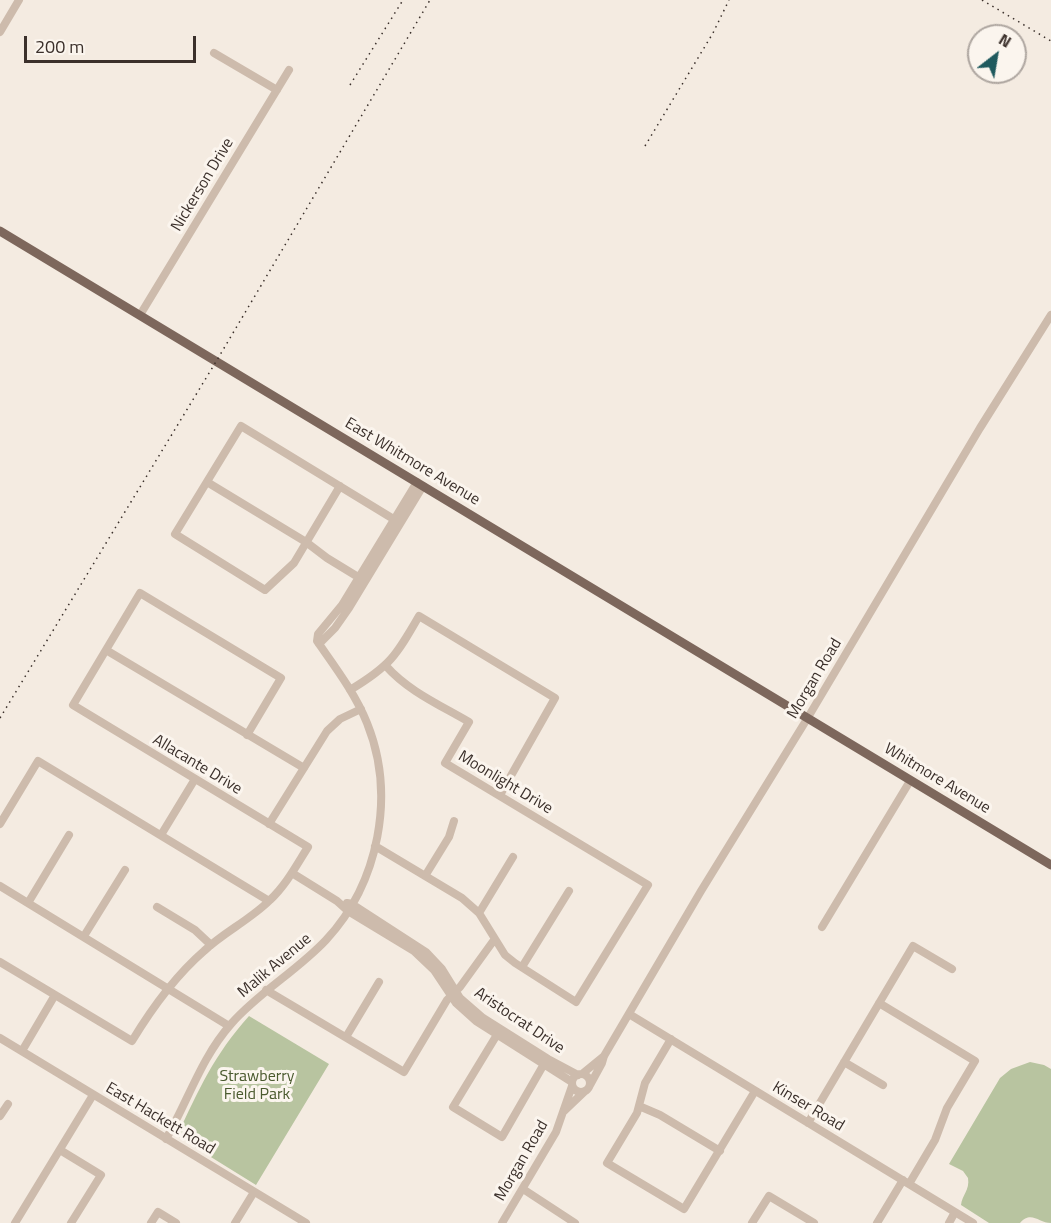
<!DOCTYPE html>
<html>
<head>
<meta charset="utf-8">
<style>
  body { margin:0 }
  #map { position:relative; width:1051px; height:1223px; overflow:hidden; background:#f4ebe1; font-family:"Titillium Web",sans-serif }
  canvas { display:block }
  .north { position:absolute; left:967px; top:24px; width:60px; height:60px; box-sizing:border-box; background:#fbf5ee; border:2px solid #aea6a0; border-radius:50%; rotate:31deg; font-size:16px; font-weight:700; line-height:24px; text-align:center; color:#3b302b }
  .north::after { content:''; display:block; margin:auto; width:21px; height:27px; background:#1f5a5e; clip-path:polygon(50% 0,100% 100%,50% 72%,0 100%) }
  .scale { position:absolute; left:24px; top:36px; width:172px; height:27px; box-sizing:border-box; border:3px solid #3b302b; border-top:0; padding-left:8px; font-size:18px; line-height:21px; white-space:nowrap; color:#3b302b; -webkit-text-stroke:4px #fbf5ee; paint-order:stroke }
</style>
</head>
<body>
<div id="map">
<canvas width="1051" height="1223"></canvas>
<div class="north">N</div>
<div class="scale">200 m</div>
</div>
<script>
const ctx = document.querySelector('canvas').getContext('2d');
ctx.lineJoin = 'round';
function fillPath(path, color) { ctx.fillStyle = color; ctx.fill(path, 'evenodd'); }
function strokePath(path, color, width, dash) { ctx.strokeStyle = color; ctx.lineWidth = width; ctx.lineCap = dash ? 'butt' : 'round'; ctx.setLineDash(dash || []); ctx.stroke(path); }
function write(font, color, halo, rows, align = 'center') {
  ctx.font = font + ' "Titillium Web",sans-serif'; ctx.lineWidth = 6; ctx.setLineDash([]); ctx.textBaseline = 'middle'; ctx.strokeStyle = halo; ctx.fillStyle = color; for (const [text, x, y, turn = 0] of rows) {
    ctx.save(); ctx.translate(x, y); ctx.rotate((+turn || 0) * Math.PI / 180); ctx.textAlign = isNaN(turn) ? turn : align; if (halo) ctx.strokeText(text, 0, 0); ctx.fillText(text, 0, 0); ctx.restore();
  }
}
fillPath(new Path2D(`
  M249,1016L329,1064L256,1185L177,1136C199,1089 214,1055 249,1016Z
  M1030,1062L1044,1065L1051,1069V1223C1039,1223 1031,1210 1020,1223H989L961,1205C962,1195 970,1190 968,1178L963,1171L949,1164L1000,1078L1011,1069Z`), '#b8c4a0');
strokePath(new Path2D(`
  M0,32L19,0
  M214,53L277,90
  M140,315L289,70
  M207,482L306,542L327,558L363,580
  M340,486L294,563L265,590L175,534L241,426L400,523
  M319,644L335,628L349,608L423,486
  M106,650L304,768
  M350,690C390,666 396,656 419,616L555,698L500,795
  M0,824L38,761L269,901
  M269,824L327,731L340,719L361,709
  M161,835L195,779
  M375,846L462,898L479,913L505,955L515,963L576,1002L648,885L445,763L469,722C440,705 408,691 386,666
  M292,873L337,901L348,911L414,951L434,970L456,1003L476,1021L572,1082
  M425,876L449,837L454,821
  M0,886L229,1026
  M28,903L69,835
  M347,903L352,904L426,952L442,969L460,998L483,1018L548,1059L578,1075
  M157,907L195,930L211,945
  M479,913L513,857
  M822,927L910,781
  M84,936L125,870
  M0,962L132,1041C152,1008 174,977 204,951C224,932 250,920 270,900C286,885 296,866 308,847L73,705L140,593L281,678L247,735
  M522,967L569,891
  M266,990L404,1072L447,1000L460,987L494,940
  M879,1003L975,1061L947,1108L935,1140L909,1184
  M629,1014L973,1223
  M498,1033L453,1107L502,1137L544,1064
  M346,1037L379,982
  M0,1038L306,1223
  M671,1039L645,1083L637,1113L607,1163L684,1209L755,1091
  M22,1051L55,995
  M844,1062L883,1085
  M582,1074L604,1056
  M572 1083a9 9 0 1 1 18 0a9 9 0 1 1-18 0Z
  M590,1085L602,1063L604,1056L701,891L807,719L980,428L1051,315
  M639,1106L660,1115L720,1151
  M564,1111L585,1091
  M0,1116L8,1104
  M808,1123L913,946L952,969
  M166,1139C188,1101 201,1058 231,1024C259,992 297,971 326,940C379,883 396,795 367,723C355,693 335,667 317,641L318,634L342,605L417,482
  M60,1150L101,1175L71,1223
  M523,1189L575,1223
  M15,1223L93,1095
  M151,1223L158,1212L176,1223
  M235,1223L254,1192
  M502,1223L556,1132L572,1086
  M752,1223L769,1196L814,1223
  M877,1223L903,1180
  M949,1223L955,1212`), '#cdbbac', 8);
strokePath(new Path2D(`
  M0,231C351,441 700,655 1051,865`), '#7d675c', 9);
strokePath(new Path2D(`
  M982,0L1051,41
  M350,85L403,0
  M645,146L713,33L729,0
  M0,718L217,360L430,0`), '#3b302b', 1.5, [1.5, 4.5]);
write('16px', '#3b302b', '#fbf5ee', [
  ["Nickerson Drive",203,185,-59],
  ["East Whitmore Avenue",412,462,31],
  ["Morgan Road",815,679,-59],
  ["Allacante Drive",197,765,31],
  ["Whitmore Avenue",937,779,31],
  ["Moonlight Drive",505,783,31],
  ["Malik Avenue",275,966,-40],
  ["Aristocrat Drive",519,1021,34],
  ["Kinser Road",808,1107,31],
  ["East Hackett Road",160,1119,31],
  ["Morgan Road",522,1161,-60]
]);
write('16px', '#4a5a2e', '#fbf5ee', [
  ["Strawberry",257,1077],
  ["Field Park",257,1095]
]);
</script>
</body>
</html>
